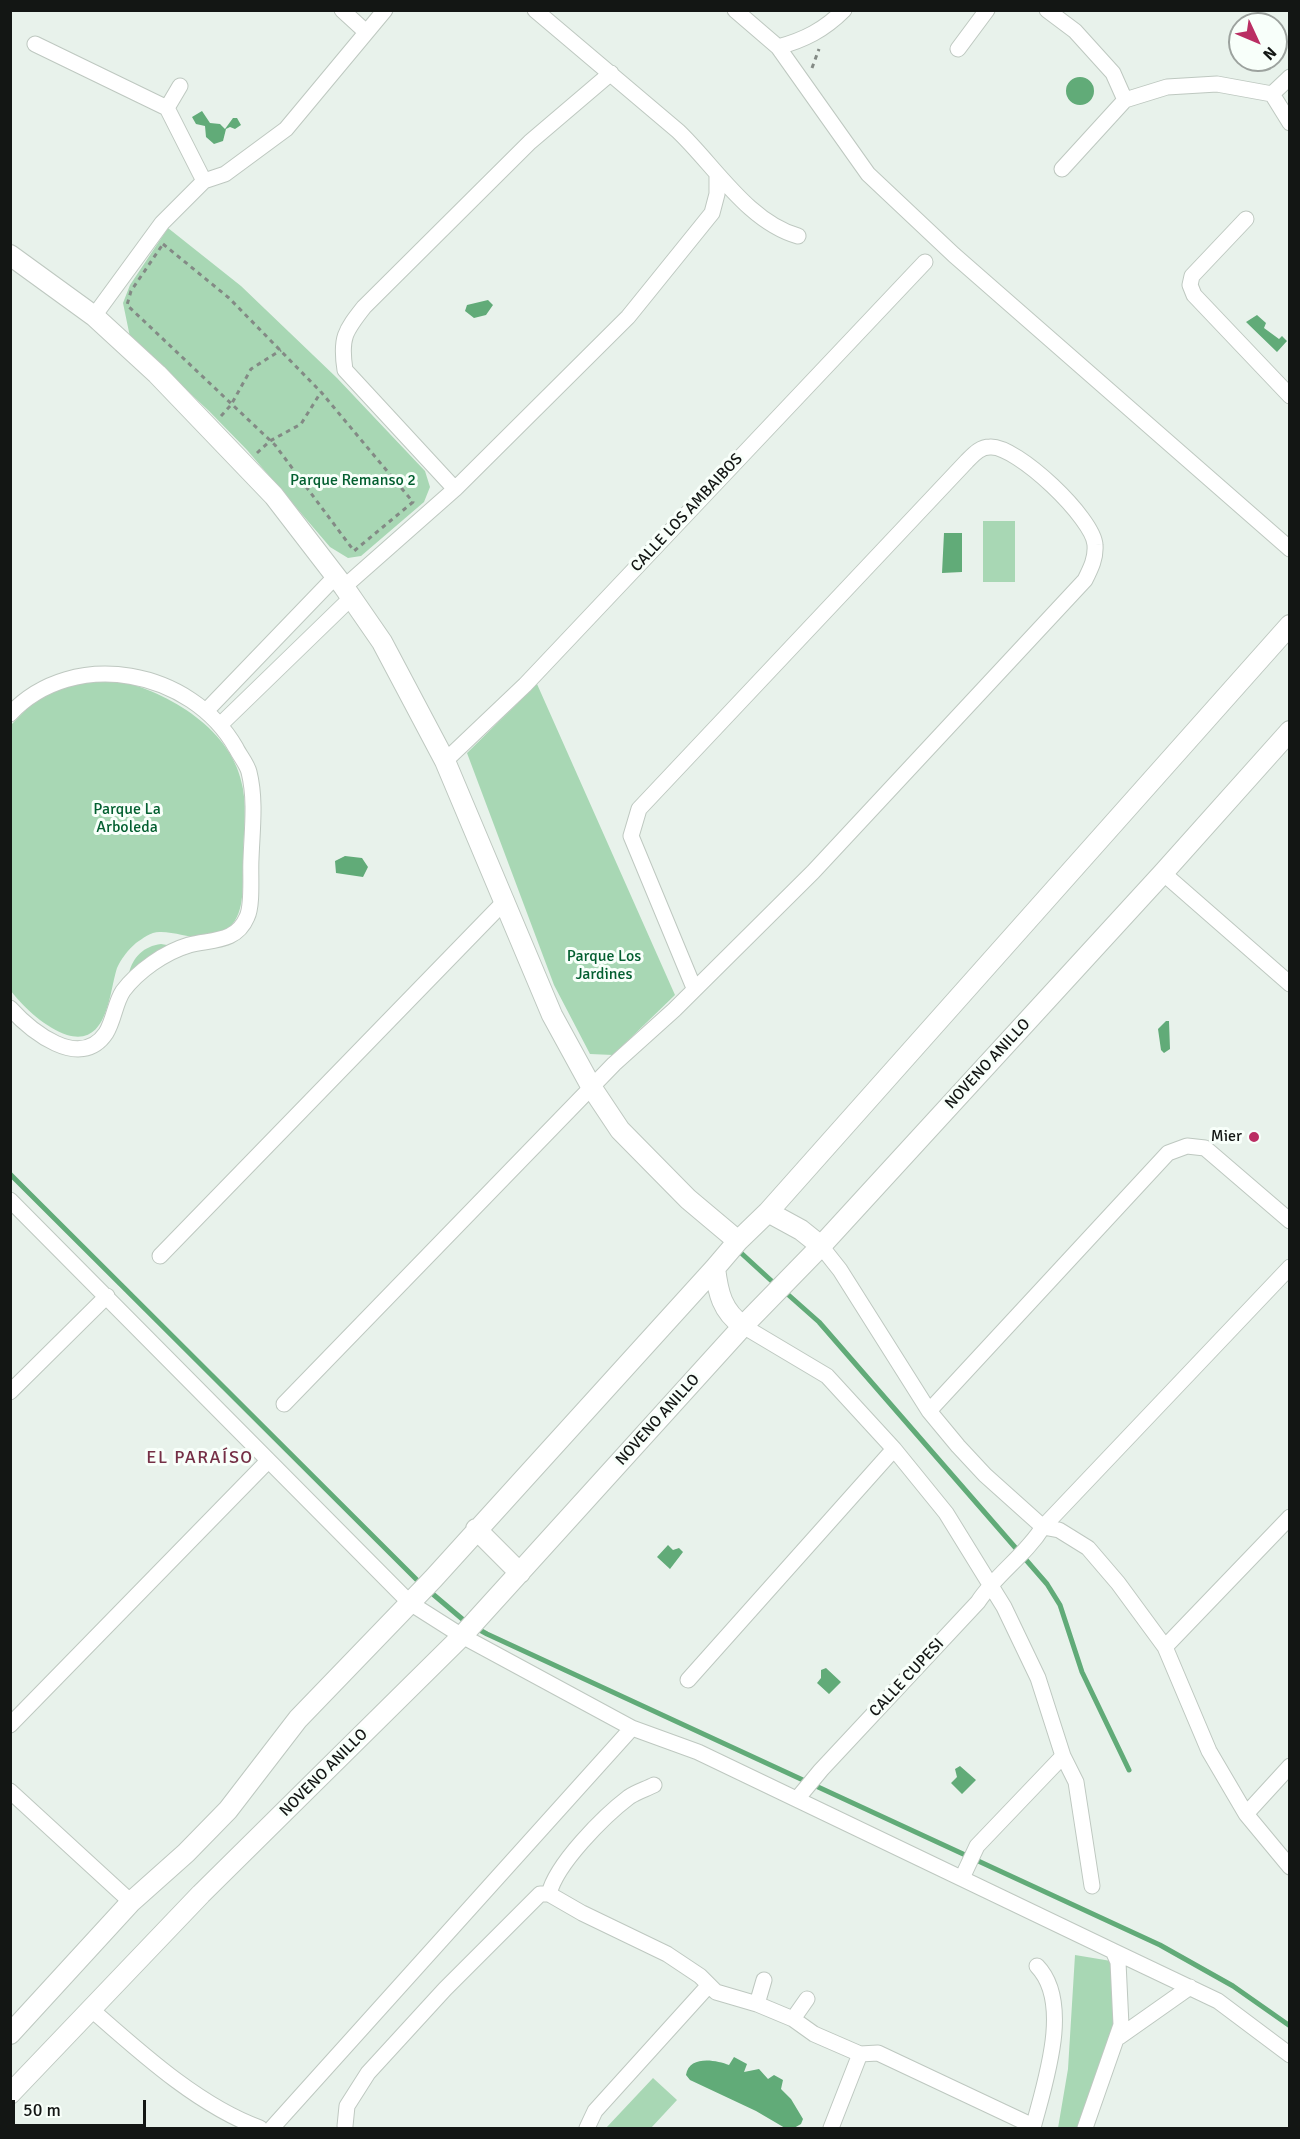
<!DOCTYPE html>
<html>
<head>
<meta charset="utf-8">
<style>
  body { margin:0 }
  #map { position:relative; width:1300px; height:2139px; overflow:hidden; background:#e8f2eb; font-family:Signika,sans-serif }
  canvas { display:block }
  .frame { position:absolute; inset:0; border:12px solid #131614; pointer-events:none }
  .north { position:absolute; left:1228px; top:12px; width:60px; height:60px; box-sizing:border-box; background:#f8fffa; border:2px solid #9ca29e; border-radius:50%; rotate:134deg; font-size:16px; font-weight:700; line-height:24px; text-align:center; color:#131614 }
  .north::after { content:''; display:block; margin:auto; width:21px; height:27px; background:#ba2e63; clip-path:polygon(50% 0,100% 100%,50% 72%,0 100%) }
  .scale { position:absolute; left:12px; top:2100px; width:134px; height:27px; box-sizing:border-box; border:3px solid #131614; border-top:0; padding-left:8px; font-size:18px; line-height:21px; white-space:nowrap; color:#131614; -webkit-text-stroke:4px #f8fffa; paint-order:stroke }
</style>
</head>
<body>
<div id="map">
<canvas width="1300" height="2139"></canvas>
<div class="frame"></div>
<div class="north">N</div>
<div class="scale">50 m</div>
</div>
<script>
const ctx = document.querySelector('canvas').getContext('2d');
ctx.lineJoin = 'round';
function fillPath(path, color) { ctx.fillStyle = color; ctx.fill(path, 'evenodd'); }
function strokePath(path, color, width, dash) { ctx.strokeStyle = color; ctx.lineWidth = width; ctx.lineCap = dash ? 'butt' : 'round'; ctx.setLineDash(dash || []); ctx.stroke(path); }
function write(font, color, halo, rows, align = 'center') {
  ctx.font = font + ' Signika,sans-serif'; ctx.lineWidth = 6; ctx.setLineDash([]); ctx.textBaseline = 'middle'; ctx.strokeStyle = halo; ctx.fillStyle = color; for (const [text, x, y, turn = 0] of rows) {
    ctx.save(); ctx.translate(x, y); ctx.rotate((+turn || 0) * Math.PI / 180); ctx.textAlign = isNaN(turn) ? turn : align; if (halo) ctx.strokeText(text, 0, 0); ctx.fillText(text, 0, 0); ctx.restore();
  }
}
fillPath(new Path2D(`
  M168,228L241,286L337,378L425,471L430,487L424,502L361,556L348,558L330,547L247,450L209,411L130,337L123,303L130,285Z
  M983,521H1015V582H983Z
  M116,680C169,692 234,730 243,789C247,812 243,838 243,862C242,883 246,911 230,927C211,948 183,932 161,932C152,931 143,938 136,943C128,950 121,959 117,968C109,993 108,1047 67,1035C46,1028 24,1008 11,991V725L39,696L76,684Z
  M537,684L675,995L613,1055L590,1054L554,985L467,753Z
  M161,944L173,946L129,973C133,957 144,946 161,944Z
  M1075,1955L1117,1962L1119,2025L1084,2128H1058L1068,2069Z
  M653,2078L677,2100L651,2128H606Z`), '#a8d7b4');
fillPath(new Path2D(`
  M1066 91a14 14 0 1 1 28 0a14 14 0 1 1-28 0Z
  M202,111L210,123L220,124L225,129L233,118H237L241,125L235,129L230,127L226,129L223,141L214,144L206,137L205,126L196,124L192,117Z
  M488,300L493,305L486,315L474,318L465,311L467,305Z
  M1257,315L1266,323L1264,328L1279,339L1282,336L1287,341L1277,352L1246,322Z
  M944,533H962V572L942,573Z
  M345,856L362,858L368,867L363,877L336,873L335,861Z
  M1166,1021H1169L1170,1049L1164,1053L1161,1050L1158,1029Z
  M668,1545L673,1550L679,1548L683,1552L670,1569L657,1557Z
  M826,1668L841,1682L829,1694L817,1683L821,1678V1670Z
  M960,1766L976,1780L962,1794L951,1783L957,1777L955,1769Z
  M734,2057L747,2064L744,2072L759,2069L768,2079L774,2075L783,2080L781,2089L791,2099L803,2119L801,2124L794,2128H785L756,2111L690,2080L686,2075C689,2055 716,2060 729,2065Z`), '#61ab78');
strokePath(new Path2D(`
  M10,1174L421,1584
  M740,1252L776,1285
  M784,1291L819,1322L1047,1584L1060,1605L1082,1672L1129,1770
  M428,1590L467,1623L487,1634L1160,1945L1233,1986L1290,2026`), '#61ab78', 5);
const street = new Path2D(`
  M342,10L366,32
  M535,10L678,131C714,165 748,222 798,236
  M735,10L778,47L868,174L954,255L1290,549
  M1047,10L1075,31L1113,73L1125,100
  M35,44L167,108
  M778,47C804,40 824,30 844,10
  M958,49L987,10
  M180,86L167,108L204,181
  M1272,94L1290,123
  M1272,94L1290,77
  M1062,169L1125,100L1167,87L1217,84L1272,94
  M1246,219L1192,276L1190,285L1194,295L1290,396
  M94,316L162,223L204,181L225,174L286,129L385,10
  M455,489L345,370C340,338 345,331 364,307L530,142L611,73
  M344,587L455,489L628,317L712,213L717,194V176
  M206,711L335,577
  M10,714C74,646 192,670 236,748C240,756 247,764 249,772C256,800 252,830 251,859C250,873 253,905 247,917C236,943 212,939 189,945C165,952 138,971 123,991C115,1003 114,1020 106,1033C80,1072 30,1030 10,1008
  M220,725L351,598
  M445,761L525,685L925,262
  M1163,873L1290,984
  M10,1200L410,1603L462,1636L632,1728L698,1752L1113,1951L1118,1962L1121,2025L1085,2128
  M821,1246L840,1270L929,1411L958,1446L985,1475L1043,1527L1059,1530L1088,1548L1118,1583L1165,1647L1209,1751L1246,1814L1290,1867
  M160,1256L506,900
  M743,1326L827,1376L894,1449L946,1513L1004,1607L1038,1678L1063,1756L1076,1782L1092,1886
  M10,1392L107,1296
  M284,1404L614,1064L674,1010L813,872L1085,580C1091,568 1096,558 1095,545C1094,519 1017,445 990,447C980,447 974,454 967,461L639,809L631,836L694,988
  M929,1411L1168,1153L1187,1146L1205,1148L1290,1221
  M1165,1647L1290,1517
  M688,1680L894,1449
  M10,1725L267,1462
  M654,1785C646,1789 636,1792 629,1797C604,1816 556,1864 549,1894L582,1913L667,1954L700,1976L716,1992L757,2004L764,1980
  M10,1791L131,1902
  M797,1799L821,1770L978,1602C996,1574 1025,1556 1043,1527L1290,1267
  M1246,1814L1290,1766
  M962,1878L977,1846L1063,1756
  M1113,1951L1218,2001L1290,2055
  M807,1999L793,2019L814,2034L860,2054
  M757,2004L793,2019
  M92,2010C141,2053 199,2106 260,2128
  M1119,2037L1190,1987
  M345,2126L347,2106L368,2073L445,1989L540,1894H549
  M272,2128L632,1728
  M587,2128L595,2111L709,1985
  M831,2128L860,2054L878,2053L1033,2126
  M1033,2128C1044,2085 1073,2003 1037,1966`);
const secondary = new Path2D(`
  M10,255L94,316L157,374L274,496L344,587L382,642L445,761L552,1015L592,1088L620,1130L688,1199L738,1241
  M768,1212L1290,625
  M743,1326C722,1311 718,1293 715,1268L738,1241L768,1212L801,1230L821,1246
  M476,1529L520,1573
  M10,2034L131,1902L186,1853L228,1810L298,1719L433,1579L715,1268
  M10,2094L201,1894L462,1636L743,1326L821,1246L1163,873L1290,731`);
strokePath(street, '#bec8c0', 17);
strokePath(secondary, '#bec8c0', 22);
strokePath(new Path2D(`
  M812,68L819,49
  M163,244L229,298L321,392L413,502L354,551L275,445L127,305L131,291Z
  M221,416L231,405L251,369L281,350
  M257,453L270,441L301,424L321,392`), '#838a85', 3, [4.5, 4.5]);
strokePath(street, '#fff', 15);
strokePath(secondary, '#fff', 20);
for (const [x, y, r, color] of [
  [1254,1137,6,"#ba2e63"]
]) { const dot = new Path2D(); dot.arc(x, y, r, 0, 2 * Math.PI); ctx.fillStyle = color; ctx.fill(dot); strokePath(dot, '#f8fffa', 2); }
write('16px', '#035f30', '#f8fffa', [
  ["Parque Remanso 2",353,481],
  ["Parque La",127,810],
  ["Arboleda",127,828],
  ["Parque Los",604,957],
  ["Jardines",604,975]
]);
write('16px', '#131614', '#f8fffa', [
  ["CALLE LOS AMBAIBOS",687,513,-47],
  ["NOVENO ANILLO",988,1064,-47],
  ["NOVENO ANILLO",658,1420,-48],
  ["CALLE CUPESI",907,1678,-47],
  ["NOVENO ANILLO",324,1773,-45]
]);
write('16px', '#131614', '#f8fffa', [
  ["Mier",1242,1137]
], 'right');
ctx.letterSpacing = '1.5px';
write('18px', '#753046', '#f8fffa', [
  ["EL PARAÍSO",200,1458]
]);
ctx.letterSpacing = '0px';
</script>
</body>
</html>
